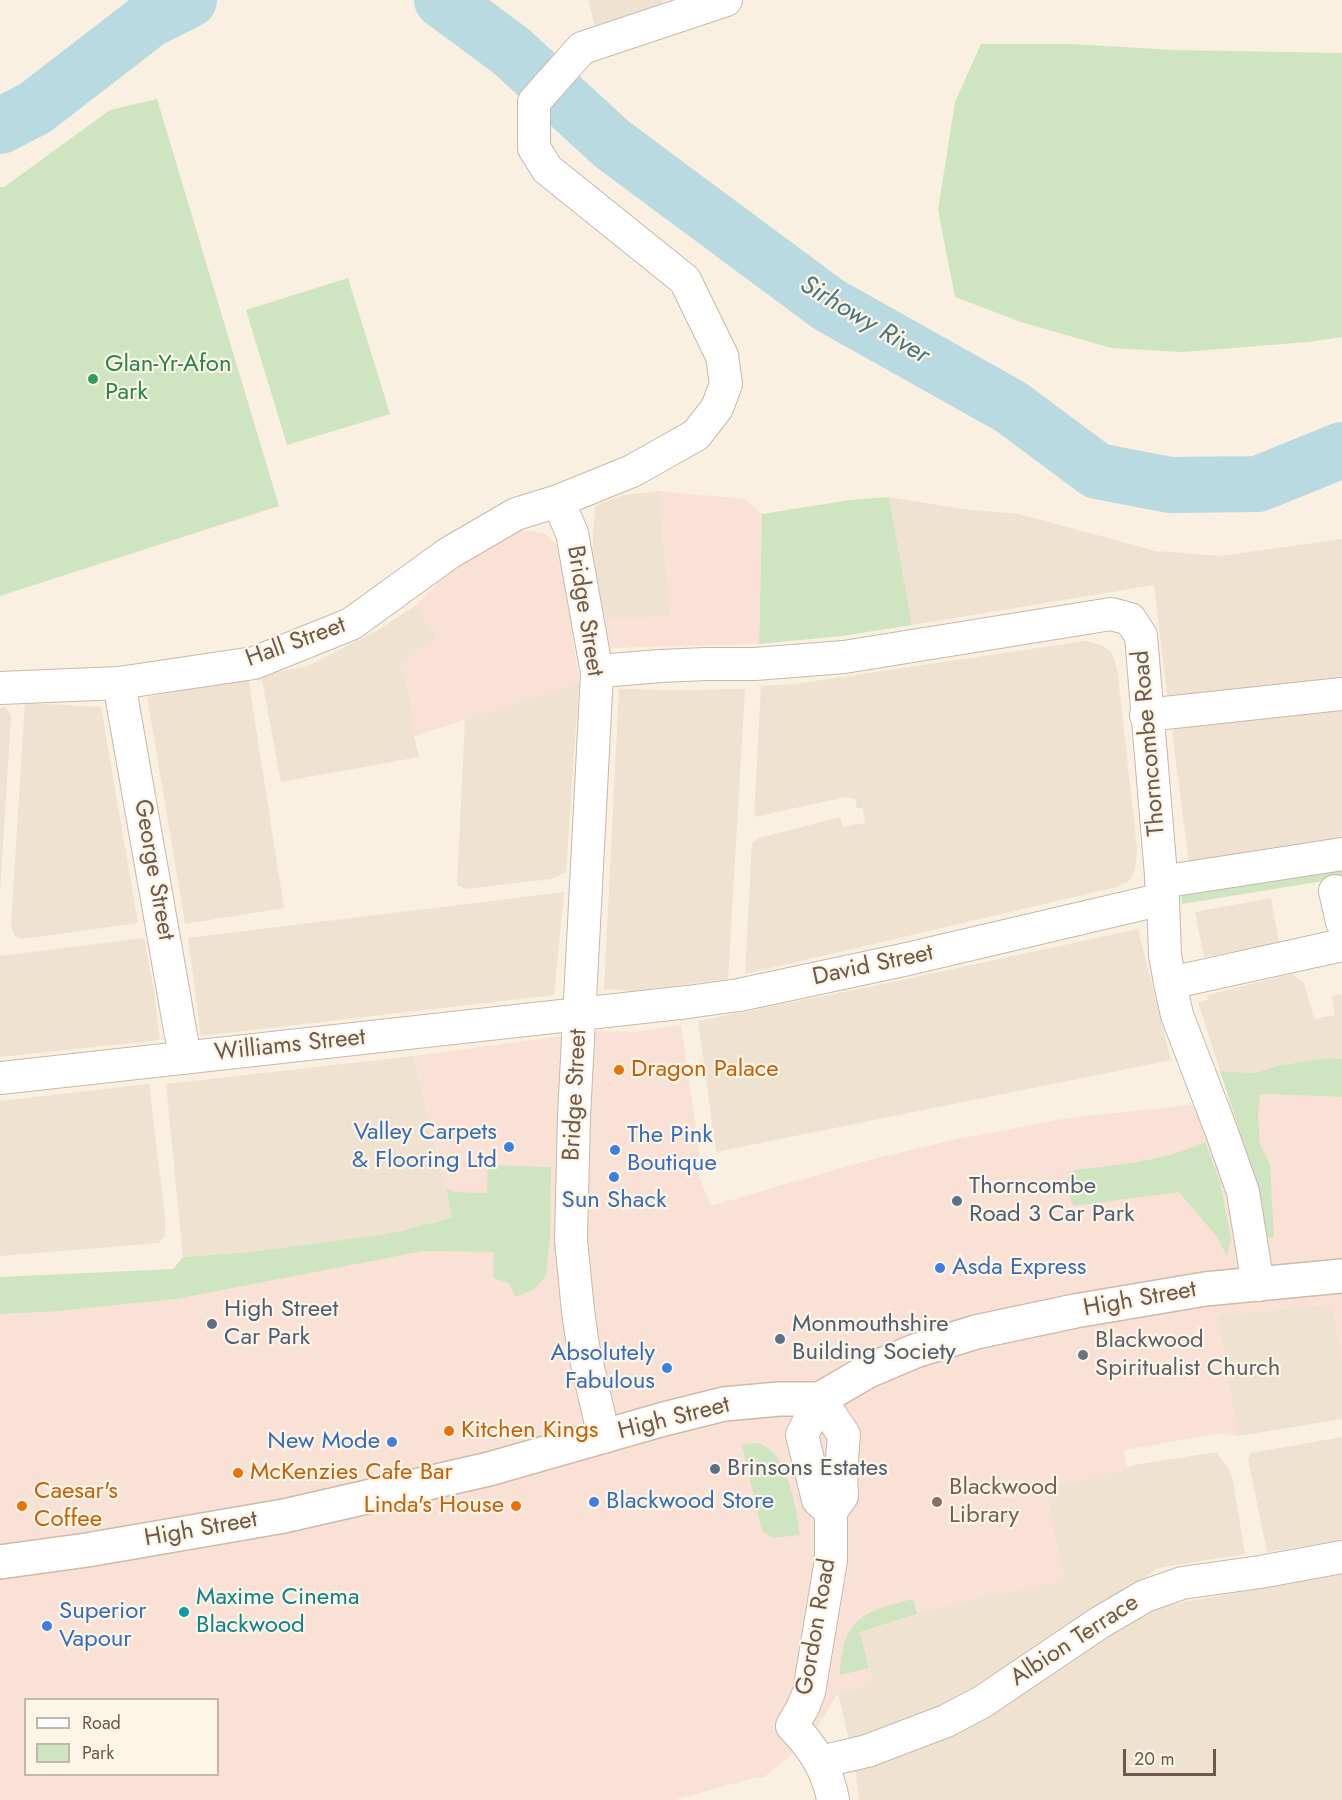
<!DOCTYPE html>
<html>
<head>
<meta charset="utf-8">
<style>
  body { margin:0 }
  #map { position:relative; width:1342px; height:1800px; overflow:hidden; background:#f9f0e1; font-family:Jost,sans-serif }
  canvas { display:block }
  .legend { position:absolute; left:24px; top:1698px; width:195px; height:78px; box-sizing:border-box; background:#fdf5e6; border:2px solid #c4b6a8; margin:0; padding:8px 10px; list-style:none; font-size:18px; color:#6e584b }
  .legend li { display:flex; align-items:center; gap:12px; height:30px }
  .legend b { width:30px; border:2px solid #c4b6a8 }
  .scale { position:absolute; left:1123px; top:1749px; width:93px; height:27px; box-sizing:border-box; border:3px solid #6e584b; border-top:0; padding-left:8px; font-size:18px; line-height:21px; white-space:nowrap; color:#6e584b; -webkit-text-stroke:4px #fdf5e6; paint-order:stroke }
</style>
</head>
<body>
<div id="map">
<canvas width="1342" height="1800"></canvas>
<ul class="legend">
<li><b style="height:8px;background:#fff"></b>Road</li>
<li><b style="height:16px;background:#cfe5c1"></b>Park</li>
</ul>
<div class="scale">20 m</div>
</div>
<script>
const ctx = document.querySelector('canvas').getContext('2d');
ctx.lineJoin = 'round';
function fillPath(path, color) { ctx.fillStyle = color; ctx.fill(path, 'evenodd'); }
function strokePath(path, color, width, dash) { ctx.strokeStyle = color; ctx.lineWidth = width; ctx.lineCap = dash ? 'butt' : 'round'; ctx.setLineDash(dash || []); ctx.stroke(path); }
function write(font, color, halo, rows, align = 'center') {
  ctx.font = font + ' Jost,sans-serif'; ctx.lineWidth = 4.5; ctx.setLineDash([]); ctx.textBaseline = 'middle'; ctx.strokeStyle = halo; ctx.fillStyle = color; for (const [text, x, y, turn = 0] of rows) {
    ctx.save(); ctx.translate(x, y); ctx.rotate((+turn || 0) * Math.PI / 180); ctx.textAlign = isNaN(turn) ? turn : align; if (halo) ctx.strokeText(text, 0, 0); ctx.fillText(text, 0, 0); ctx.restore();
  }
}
fillPath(new Path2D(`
  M589,0H663L664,8L594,25Z
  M659,491L671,618H605L592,553L595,506L623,495Z
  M889,497L962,509L1019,514L1156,551L1220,556L1342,539V684L1168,702L1154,585L912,625Z
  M416,605L437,638L400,664L409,691L414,736L419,757L281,782L261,675L308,666L378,630Z
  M1085,641L1102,645L1112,653L1117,668L1137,848L1135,870L1129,881L1117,887L745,974L752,843L759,838L840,817L843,827L865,823L863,808H857L855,799L846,797L754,817L761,686L795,684Z
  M248,677L284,908L185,924L147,697Z
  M579,682L566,872L551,879L465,889L457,885L465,719Z
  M619,689L677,690L745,689L728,979L634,991L604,989Z
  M25,703L101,707L138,923L23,939L15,937L11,926Z
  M1342,703V846L1190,870L1172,732L1185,719Z
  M6,707L11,716L0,894V708Z
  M564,892L554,995L201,1036L188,938Z
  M1271,898L1279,943L1204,957L1195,912Z
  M1138,929L1171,1060L716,1152L698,1021L879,985Z
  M144,938L154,991L160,1040L0,1057V956Z
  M1292,974L1304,983L1314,1019L1335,1015L1332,996L1342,994V1059L1329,1058L1281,1065L1254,1073L1220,1071L1198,1002L1208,1000L1207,995Z
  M413,1056L453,1218L387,1234L250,1252L183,1257L166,1084Z
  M149,1084L165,1218V1236L159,1243L0,1256V1101Z
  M1332,1304L1342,1361V1419L1238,1436L1217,1315Z
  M1342,1437V1540L1267,1552L1248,1459L1251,1453Z
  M1217,1452L1232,1475L1245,1554L1158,1568L977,1694L853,1744L848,1736L838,1693L873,1682L860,1632L956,1603L1064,1580L1045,1489L1140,1464Z
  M1342,1574V1800H859L855,1768L1151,1608Z`), '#f0e2d0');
fillPath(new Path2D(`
  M659,491L745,499L762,514L759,644L610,648L605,618L671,617Z
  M519,530L544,533L556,544L563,570L579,682L414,736L409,691L400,664L437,638L416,605L447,574L486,544Z
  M681,1025L700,1158V1179L711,1206L873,1159L958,1139L1068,1118L1174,1107L1260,1094L1342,1097V1361L1331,1304L1217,1315L1238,1436L1222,1433L1124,1450L1127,1467L1046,1489L1064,1580L956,1603L861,1632L873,1682L838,1693L808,1742L764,1777L753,1778L675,1800H0V1314L48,1312L177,1299L424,1251H469L453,1218L413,1056L601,1031L636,1032ZM26,1700H218V1774H26Z`), '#f9e1d6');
fillPath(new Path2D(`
  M981,44H1072L1175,50L1342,53V337L1309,342L1182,352L1111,348L1021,322L955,297L938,210L955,102Z
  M157,99L279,506L0,596V187H4L110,110Z
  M348,278L390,414L287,445L246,310Z
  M889,497L912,625L842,636L759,644L762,514L850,500Z
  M1342,863V878L1182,904L1181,896L1188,888Z
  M1329,1058L1342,1059V1097L1260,1094L1258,1117L1260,1144L1270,1165L1274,1237L1262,1238L1259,1188L1220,1071L1254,1073L1281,1065Z
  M1205,1142L1220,1182L1231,1239L1227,1256L1217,1237L1179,1192L1073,1206C1070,1194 1062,1178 1074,1170C1119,1165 1164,1161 1205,1142Z
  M488,1165L551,1167L550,1239L546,1276L533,1290L515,1297L509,1283L493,1278L494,1252L424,1251L177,1299L48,1312L0,1314V1277L173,1269L183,1257L250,1252L387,1234L452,1218L446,1188L454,1192L487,1193Z
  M758,1443C788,1451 796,1508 800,1535L773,1538L762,1531L742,1445Z
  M913,1599L917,1614L860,1632L869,1668L840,1675C842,1619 863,1611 913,1599Z`), '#cfe5c1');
strokePath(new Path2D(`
  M442,0L511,51L612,144L829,305L1011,407L1097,471L1170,485L1258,484L1342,450
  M0,126L35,108L149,20L189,0`), '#b8dae0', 56);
const minor = new Path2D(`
  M558,501L572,533L597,673L574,1116L571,1240L578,1311L583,1346L604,1437
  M597,673L612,670L660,666L706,664H755L844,657L1111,614L1130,619L1141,636L1163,899L1165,955L1170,983L1177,1015L1221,1130L1243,1192L1258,1285
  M119,683L185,1058
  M0,688L119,683L254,663L351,624L449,553L516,514L558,501L632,471L696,435L717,408L726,384L722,356L685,280L547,169L534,148V102L582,48L726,0
  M1146,715L1342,694
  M1161,882L1342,854
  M1335,891L1342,922
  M1170,983L1342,945
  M0,1078L688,1002L739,995L903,960L1163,899
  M820,1399L844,1435L841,1472L842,1496L831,1511V1560L809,1692L803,1707L792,1726C813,1747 828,1770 833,1800
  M820,1399L802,1435L818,1500L831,1511
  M820,1762L867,1751L946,1721L982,1702L1099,1623L1145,1596L1182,1583L1260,1572L1342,1557`);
const secondary = new Path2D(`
  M0,1562L87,1550L284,1516L489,1469L664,1419L724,1404L779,1399H820L868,1371L915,1351L976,1332L1075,1311L1205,1289L1342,1276`);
strokePath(minor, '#c8b8aa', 34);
strokePath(secondary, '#cebaaa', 36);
strokePath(minor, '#fff', 32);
strokePath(secondary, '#fff', 33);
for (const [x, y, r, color] of [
  [93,379,6,"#2e9e5b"],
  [619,1070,6,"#e8710a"],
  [509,1147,6,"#3f7fe0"],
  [615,1150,6,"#3f7fe0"],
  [614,1177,6,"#3f7fe0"],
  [957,1201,6,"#5c6f8a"],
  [940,1268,6,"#3f7fe0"],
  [212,1324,6,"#5c6f8a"],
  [780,1339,6,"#5c6f8a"],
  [1083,1355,6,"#6b7280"],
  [667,1368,6,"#3f7fe0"],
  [449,1431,6,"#e8710a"],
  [392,1442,6,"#3f7fe0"],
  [715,1469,6,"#5c6f8a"],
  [238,1473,6,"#e8710a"],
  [594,1502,6,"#3f7fe0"],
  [937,1502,6,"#8d6e63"],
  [22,1506,6,"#e8710a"],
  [516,1506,6,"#e8710a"],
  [184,1612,6,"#0f9aa8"],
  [47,1626,6,"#3f7fe0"]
]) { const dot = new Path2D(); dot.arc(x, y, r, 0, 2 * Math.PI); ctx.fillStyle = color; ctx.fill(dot); strokePath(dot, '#fdf5e6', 2); }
write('24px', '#27864d', '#fdf5e6', [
  ["Glan-Yr-Afon",105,365],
  ["Park",105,393]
], 'left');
write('24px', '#6e584b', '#fdf5e6', [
  ["Bridge Street",584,611,81],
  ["Hall Street",296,643,-20],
  ["Thorncombe Road",1150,743,-95],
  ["George Street",153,870,80],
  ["David Street",873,966,-12],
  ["Williams Street",290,1046,-6],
  ["Bridge Street",576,1095,-87],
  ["High Street",1140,1300,-10],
  ["High Street",674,1419,-14],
  ["High Street",201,1530,-10],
  ["Gordon Road",817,1627,-80],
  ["Albion Terrace",1075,1641,-33]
]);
write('24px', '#c56008', '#fdf5e6', [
  ["Dragon Palace",631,1070],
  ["Kitchen Kings",461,1431],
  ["McKenzies Cafe Bar",250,1473],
  ["Caesar's",34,1492],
  ["Coffee",34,1520],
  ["Linda's House",504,1506,"right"]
], 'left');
write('24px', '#366cbe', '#fdf5e6', [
  ["Valley Carpets",497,1133,"right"],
  ["& Flooring Ltd",497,1161,"right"],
  ["The Pink",627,1136],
  ["Boutique",627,1164],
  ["Sun Shack",614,1201,"center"],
  ["Asda Express",952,1268],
  ["Absolutely",655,1354,"right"],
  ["Fabulous",655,1382,"right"],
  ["New Mode",380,1442,"right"],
  ["Blackwood Store",606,1502],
  ["Superior",59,1612],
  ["Vapour",59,1640]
], 'left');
write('24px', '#4e5e75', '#fdf5e6', [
  ["Thorncombe",969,1187],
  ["Road 3 Car Park",969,1215],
  ["High Street",224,1310],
  ["Car Park",224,1338],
  ["Monmouthshire",792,1325],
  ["Building Society",792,1353],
  ["Brinsons Estates",727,1469]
], 'left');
write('24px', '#5b616d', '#fdf5e6', [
  ["Blackwood",1095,1341],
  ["Spiritualist Church",1095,1369]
], 'left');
write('24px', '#785e54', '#fdf5e6', [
  ["Blackwood",949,1488],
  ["Library",949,1516]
], 'left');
write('24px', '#0d838f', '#fdf5e6', [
  ["Maxime Cinema",196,1598],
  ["Blackwood",196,1626]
], 'left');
write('italic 26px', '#477580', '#fdf5e6', [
  ["Sirhowy River",864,321,31]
]);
</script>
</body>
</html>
